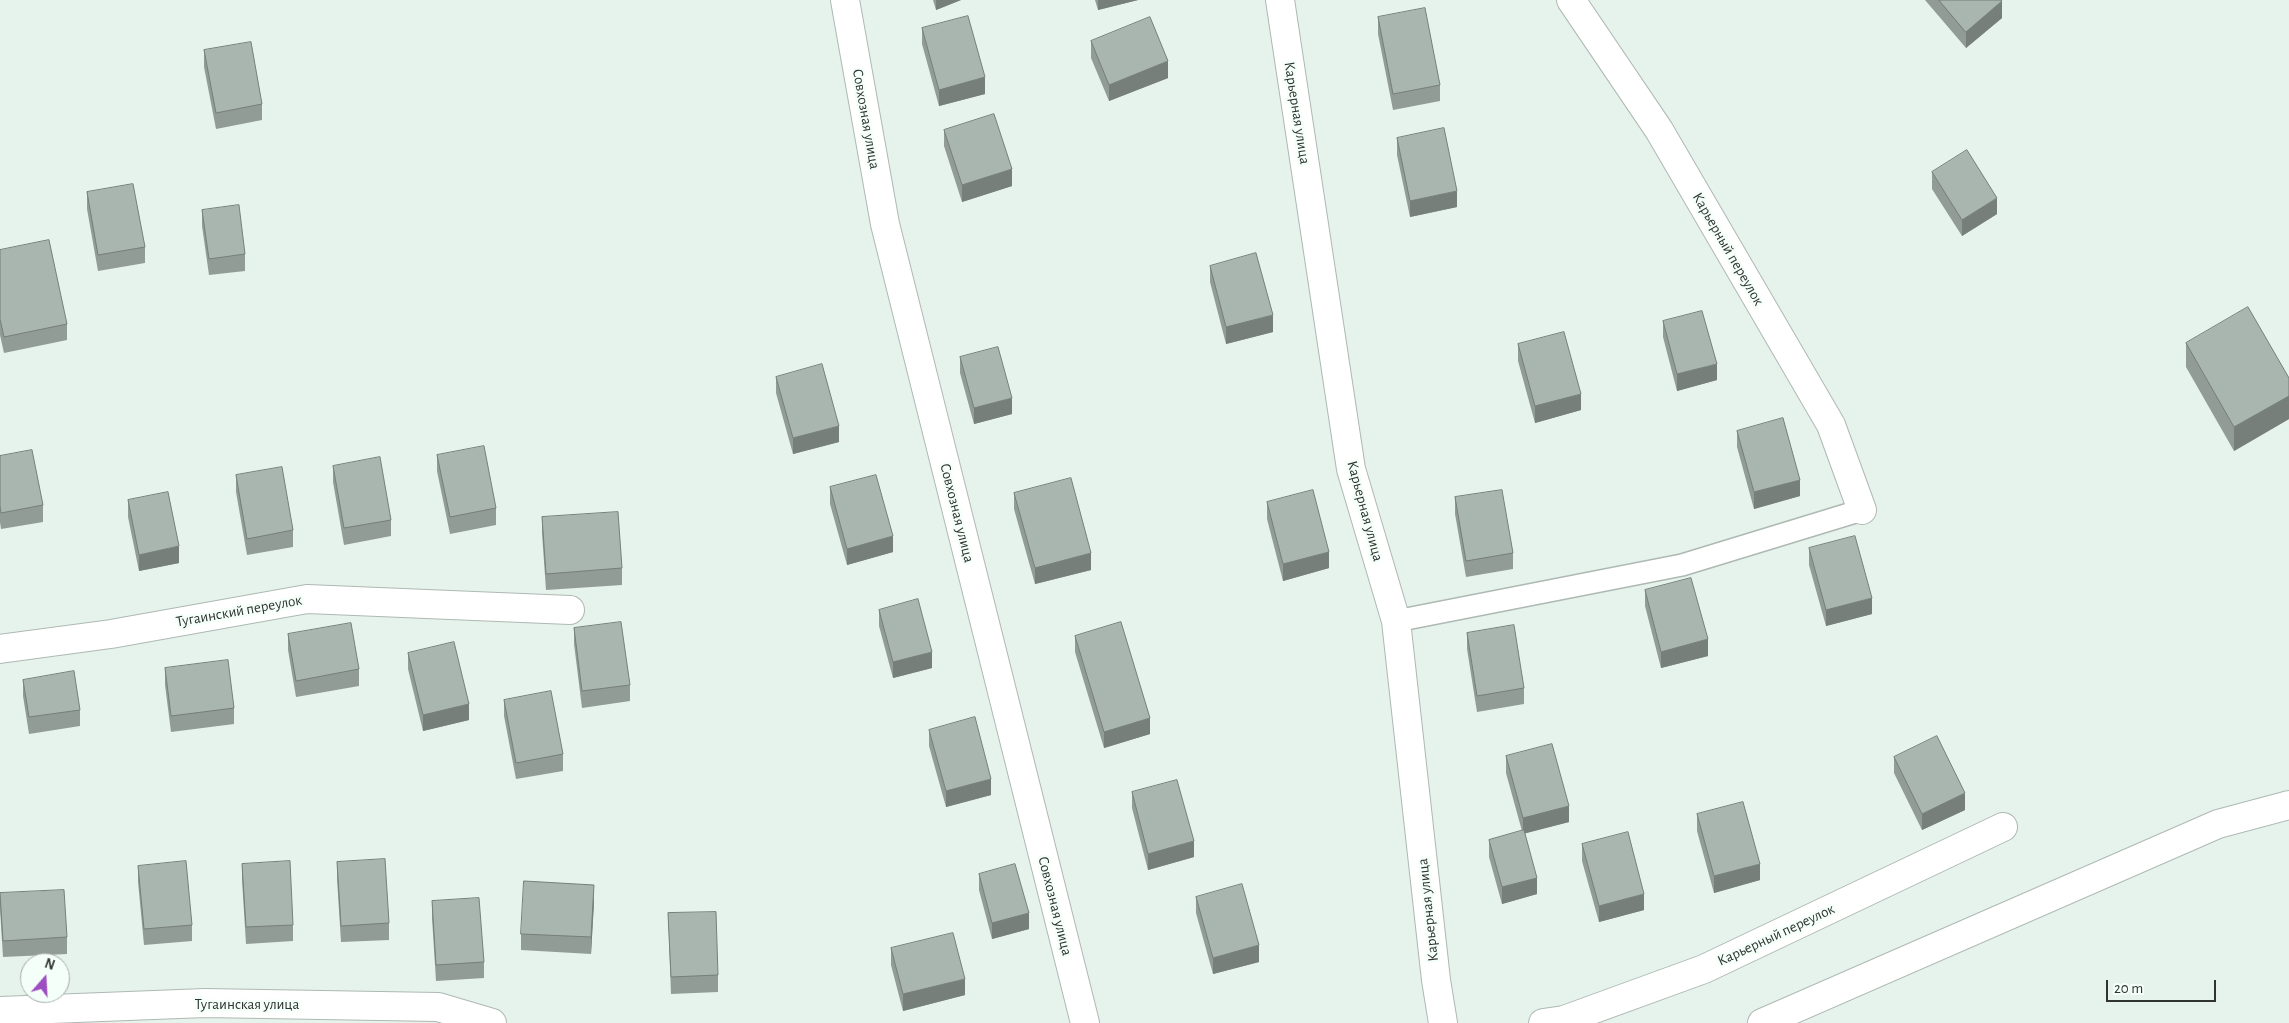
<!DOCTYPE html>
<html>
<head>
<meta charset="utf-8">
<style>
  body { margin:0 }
  #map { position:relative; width:2289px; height:1023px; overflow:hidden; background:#e6f2ec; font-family:"Alegreya Sans",sans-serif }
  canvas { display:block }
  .north { position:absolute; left:20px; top:953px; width:50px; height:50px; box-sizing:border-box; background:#f5fff9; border:1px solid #a6ada9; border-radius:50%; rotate:19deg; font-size:14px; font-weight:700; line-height:20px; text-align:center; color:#2f3331 }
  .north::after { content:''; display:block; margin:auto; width:18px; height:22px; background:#9d4fc1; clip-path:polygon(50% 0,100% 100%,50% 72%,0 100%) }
  .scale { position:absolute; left:2106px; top:980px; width:110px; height:22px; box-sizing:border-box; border:2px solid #2f3331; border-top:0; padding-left:6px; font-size:15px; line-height:18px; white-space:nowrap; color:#2f3331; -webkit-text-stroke:4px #f5fff9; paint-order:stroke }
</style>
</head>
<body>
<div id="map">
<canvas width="2289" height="1023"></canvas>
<div class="north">N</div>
<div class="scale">20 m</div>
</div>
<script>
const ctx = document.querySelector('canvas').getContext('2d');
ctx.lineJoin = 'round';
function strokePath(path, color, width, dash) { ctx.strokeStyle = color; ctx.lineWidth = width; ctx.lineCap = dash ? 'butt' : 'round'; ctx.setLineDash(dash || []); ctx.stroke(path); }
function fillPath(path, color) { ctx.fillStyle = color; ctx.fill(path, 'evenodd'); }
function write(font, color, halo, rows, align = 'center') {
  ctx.font = font + ' "Alegreya Sans",sans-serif'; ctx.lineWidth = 5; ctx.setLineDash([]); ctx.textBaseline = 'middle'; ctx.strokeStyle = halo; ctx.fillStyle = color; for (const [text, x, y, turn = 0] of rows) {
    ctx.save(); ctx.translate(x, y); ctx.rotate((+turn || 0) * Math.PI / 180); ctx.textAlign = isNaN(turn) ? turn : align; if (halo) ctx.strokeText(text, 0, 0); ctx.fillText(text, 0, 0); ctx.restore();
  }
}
const service = new Path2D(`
  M1396,621L1682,565L1862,510`);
const minor = new Path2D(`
  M845,0L885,224L1085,1023
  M1280,0L1351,469L1396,621L1436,980L1443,1023
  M1571,0L1659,130L1831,425L1862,510
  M0,649L111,634L307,599L570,610
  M0,1011L205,1003L438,1007L492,1023
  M1543,1023L1564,1020L1704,969L2003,827`);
const tertiary = new Path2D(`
  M1762,1023L2218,824L2289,805`);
strokePath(service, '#aeb9b3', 24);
strokePath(minor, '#aeb9b3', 30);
strokePath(tertiary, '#aeb9b3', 30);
strokePath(service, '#fff', 21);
strokePath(minor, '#fff', 28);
strokePath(tertiary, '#fff', 28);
fillPath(new Path2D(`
  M933,0H961L936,10Z
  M1095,0H1138L1098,10Z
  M1925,0H2001L2002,18L1966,48Z
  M1378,17L1440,85V101L1393,110L1378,34Z
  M922,28L985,94L939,106L922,44Z
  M1091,41L1168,78L1109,101L1091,58Z
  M204,50L262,104V120L216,129L204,67Z
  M944,130L1012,186L962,202L944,146Z
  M1397,138L1457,207L1410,217L1397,155Z
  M1932,172L1997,214L1962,236L1932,189Z
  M87,192L145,247V263L98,271L87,209Z
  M202,210L245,254V271L209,275L202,226Z
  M0,250L67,324V340L4,353L0,335Z
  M1210,266L1273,332L1226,344L1210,282Z
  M1663,321L1717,380L1677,391L1663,337Z
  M2186,343L2289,378V419L2234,451L2186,367Z
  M1518,344L1581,410L1535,423L1518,361Z
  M960,357L1012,414L974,424L960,373Z
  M776,377L839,442L793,454L776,393Z
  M1737,431L1800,496L1754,509L1737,447Z
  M437,455L496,508V525L450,534L437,471Z
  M0,456L43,505V522L1,529L0,522Z
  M333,466L391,520V536L344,545L333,482Z
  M236,475L293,530V547L247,555L236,492Z
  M830,487L893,552L847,565L830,504Z
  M1014,493L1091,570L1035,584L1014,509Z
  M1455,497L1513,553V569L1466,577L1455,514Z
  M128,500L179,563L139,571L128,517Z
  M1267,502L1329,568L1283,581L1267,519Z
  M542,517L622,568V585L546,590L542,533Z
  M1809,548L1872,614L1826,626L1809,565Z
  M1645,590L1708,656L1661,668L1645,606Z
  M879,610L932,668L893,678L879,626Z
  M574,628L630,685V701L582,708L574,644Z
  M1467,633L1524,688V704L1477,712L1467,649Z
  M288,634L359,669V686L296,697L288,650Z
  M1075,636L1150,734L1104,748L1075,652Z
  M408,653L469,720L423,731L408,669Z
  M165,668L234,708V724L171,732L165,685Z
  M23,680L80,710V726L29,734L23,696Z
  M504,700L563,754V771L516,779L504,716Z
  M929,730L991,795L946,807L929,746Z
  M1506,756L1569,822L1525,833L1537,894L1502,904L1489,857V840L1522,831L1506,773Z
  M1894,757L1965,810L1922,830L1894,773Z
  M1132,792L1194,857L1148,870L1132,808Z
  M1697,814L1760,880L1714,893L1697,831Z
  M1582,844L1644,910L1599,922L1582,861Z
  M337,862L389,923V940L341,942L337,879Z
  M242,864L293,925V941L246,944L242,880Z
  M138,866L192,925V941L144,945L138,882Z
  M979,874L1029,929L992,939L979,890Z
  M0,893L67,937V954L3,957L0,909Z
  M1196,897L1259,962L1213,974L1196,913Z
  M432,901L484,962V978L436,981L432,918Z
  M594,902L591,954L521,950V934Z
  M668,913L718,975V992L671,994Z
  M891,948L965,995L903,1011L891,965Z`), '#919c96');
fillPath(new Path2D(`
  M936,0H961L936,10Z
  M1098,0H1138L1098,10Z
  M2002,1V18L1966,48V32Z
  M1168,61V78L1109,101V85Z
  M985,77V94L939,106V90Z
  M1012,169V186L962,202V185Z
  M1457,191V207L1410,217V201Z
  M1997,198V214L1962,236V220Z
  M1273,315V332L1226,344V327Z
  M1717,364V380L1677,391V374Z
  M1581,394V410L1535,423V406Z
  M2289,396V419L2234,451V427Z
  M1012,398V414L974,424V408Z
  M839,426V442L793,454V438Z
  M1800,480V496L1754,509V492Z
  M893,536V552L847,565V549Z
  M179,546V563L139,571V555Z
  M1329,552V568L1283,581V564Z
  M1091,553V570L1035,584V568Z
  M1872,598V614L1826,626V610Z
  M1708,639V656L1661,668V652Z
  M932,652V668L893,678V662Z
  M469,704V720L423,731V715Z
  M1150,718V734L1104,748V732Z
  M991,779V795L946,807V791Z
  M1965,793V810L1922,830V814Z
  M1569,806V822L1523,834V818Z
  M1194,841V857L1148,870V854Z
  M1760,864V880L1714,893V876Z
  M1537,878V894L1502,904V887Z
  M594,885V902L591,954V937Z
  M1644,894V910L1599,922V906Z
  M1029,913V929L992,939V923Z
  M1259,945V962L1213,974V958Z
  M965,979V995L903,1011V994Z`), '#767f7a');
const building = new Path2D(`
  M1939,0H2001L2002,1L1966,32Z
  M1425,8L1440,85L1393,94L1378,17Z
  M968,16L985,77L939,90L922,28Z
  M1150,17L1168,61L1109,85L1091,41Z
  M251,42L262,104L216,113L204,50Z
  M994,114L1012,169L962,185L944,130Z
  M1444,128L1457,191L1410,201L1397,138Z
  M1967,150L1997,198L1962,220L1932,172Z
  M133,184L145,247L98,255L87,192Z
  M239,205L245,254L209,259L202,210Z
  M49,240L67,324L4,337L0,319V250Z
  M1256,253L1273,315L1226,327L1210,266Z
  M2248,307L2289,378V396L2234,427L2186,343Z
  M1702,311L1717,364L1677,374L1663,321Z
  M1564,332L1581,394L1535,406L1518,344Z
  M998,347L1012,398L974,408L960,357Z
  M822,364L839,426L793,438L776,377Z
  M1783,418L1800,480L1754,492L1737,431Z
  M484,446L496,508L450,517L437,455Z
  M32,450L43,505L1,513L0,506V456Z
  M380,457L391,520L344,528L333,466Z
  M282,467L293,530L247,539L236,475Z
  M876,475L893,536L847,549L830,487Z
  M1071,478L1091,553L1035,568L1014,493Z
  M1313,490L1329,552L1283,564L1267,502Z
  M1502,490L1513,553L1466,561L1455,497Z
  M168,492L179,546L139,555L128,500Z
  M618,512L622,568L546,574L542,517Z
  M1855,536L1872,598L1826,610L1809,548Z
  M1691,578L1708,639L1661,652L1645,590Z
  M918,599L932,652L893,662L879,610Z
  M621,622L630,685L582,691L574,628Z
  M1121,622L1150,718L1104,732L1075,636Z
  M351,623L359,669L296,681L288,634Z
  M1514,625L1524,688L1477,696L1467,633Z
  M454,642L469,704L423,715L408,653Z
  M228,660L234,708L171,716L165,668Z
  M74,671L80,710L29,717L23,680Z
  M551,691L563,754L516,763L504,700Z
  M975,717L991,779L946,791L929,730Z
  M1937,736L1965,793L1922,814L1894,757Z
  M1552,744L1569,806L1523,818L1506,756Z
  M1177,780L1194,841L1148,854L1132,792Z
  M1743,802L1760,864L1714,876L1697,814Z
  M1524,830L1537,878L1502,887L1489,840Z
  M1628,832L1644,894L1599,906L1582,844Z
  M385,859L389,923L341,926L337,862Z
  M186,861L192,925L144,929L138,866Z
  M290,861L293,925L246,927L242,864Z
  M1015,864L1029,913L992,923L979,874Z
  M524,881L594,885L591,937L521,934Z
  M1242,884L1259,945L1213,958L1196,897Z
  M64,890L67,937L3,941L0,893Z
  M479,898L484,962L436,965L432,901Z
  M716,912L718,975L671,977L668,913Z
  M953,933L965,979L903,994L891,948Z`);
fillPath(building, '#a9b5af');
strokePath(building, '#767f7a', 1);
write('15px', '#2f3331', '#f5fff9', [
  ["Карьерная улица",1297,113,81],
  ["Совхозная улица",866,119,80],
  ["Карьерный переулок",1728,249,60],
  ["Карьерная улица",1365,511,75],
  ["Совхозная улица",957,513,76],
  ["Тугаинский переулок",239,611,-10],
  ["Совхозная улица",1055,906,76],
  ["Карьерная улица",1428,910,-96],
  ["Карьерный переулок",1776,935,-25],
  ["Тугаинская улица",247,1004]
]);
</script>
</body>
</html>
